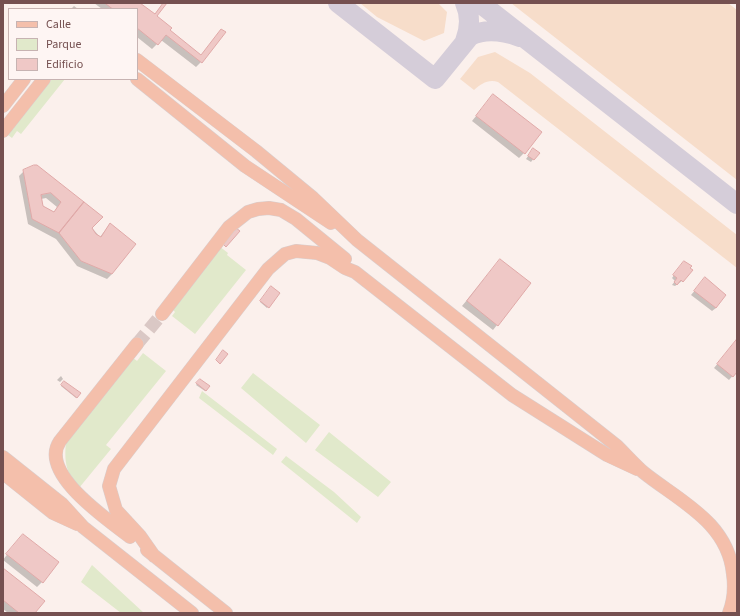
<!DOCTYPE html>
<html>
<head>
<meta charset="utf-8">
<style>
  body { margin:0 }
  #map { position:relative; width:740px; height:616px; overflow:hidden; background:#fbf0ec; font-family:"Source Sans 3",sans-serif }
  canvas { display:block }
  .frame { position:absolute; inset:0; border:4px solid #755050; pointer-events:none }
  .legend { position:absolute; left:8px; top:8px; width:130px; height:72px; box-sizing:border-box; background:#fef5f3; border:1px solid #c7b3b2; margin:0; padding:5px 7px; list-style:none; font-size:12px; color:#755050 }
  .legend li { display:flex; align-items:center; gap:8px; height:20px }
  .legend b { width:20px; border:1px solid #c7b3b2 }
</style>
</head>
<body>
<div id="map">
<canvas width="740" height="616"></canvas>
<div class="frame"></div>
<ul class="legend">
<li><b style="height:5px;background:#f4bfab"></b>Calle</li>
<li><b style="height:11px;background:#e1e9cb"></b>Parque</li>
<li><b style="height:11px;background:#efc8c6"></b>Edificio</li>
</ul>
</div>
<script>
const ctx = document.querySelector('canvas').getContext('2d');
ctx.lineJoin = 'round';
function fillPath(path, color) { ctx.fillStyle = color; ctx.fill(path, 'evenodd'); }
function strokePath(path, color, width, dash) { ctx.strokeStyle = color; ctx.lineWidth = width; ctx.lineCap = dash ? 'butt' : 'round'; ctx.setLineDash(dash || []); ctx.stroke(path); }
fillPath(new Path2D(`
  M52,79H65L21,134L17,131L12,138L8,135Z
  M219,246L228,253L227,255L246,270L195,334L172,316L175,312L171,308Z
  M143,353L166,371L106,445L111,449L79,488C66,474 64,461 66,442L132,357L137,361Z
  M253,373L320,425L306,443L241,388Z
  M202,391L277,449L273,455L199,398Z
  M329,432L391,482L378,497L315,450Z
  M286,456L334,492L361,517L357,523L281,462Z
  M92,565L144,613H121L81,582Z`), '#e1e9cb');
fillPath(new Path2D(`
  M360,3H438L447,12L444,33L424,41L377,17Z
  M511,3H728L737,10V180Z
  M495,52L530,73L737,235V268L498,82C488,79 481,84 474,90L460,79L478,57Z`), '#f7ddca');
fillPath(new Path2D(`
  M94,3H139L154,15L164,3H166L156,16L201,62L196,67L161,40L152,49L137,37V9H102Z
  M74,6L78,9H71Z
  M489,100L524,153L519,158L472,121Z
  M531,152L538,153L531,162L526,159Z
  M37,166L100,237L110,224L112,274L107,279L77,266L56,239L28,224L19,176L24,171ZM46,198L57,207L54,212L42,206L41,199Z
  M500,260L497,325L493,330L462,306Z
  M682,264V281L675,286L672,285L675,281L672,278Z
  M702,282L716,308L712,311L691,295Z
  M271,287L279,294L267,308L260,302Z
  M737,340V371L729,380L714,368Z
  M61,376L63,379L60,382L57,380Z
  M200,380L208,386L205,391L196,385Z
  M64,382L80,394L76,398L61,386Z
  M18,540L42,582L37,587L3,560Z
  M3,570L34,613H8L3,609Z`), '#0003');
strokePath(new Path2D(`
  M338,3L435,79L470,36C486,28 503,31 520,37
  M480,3L737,204
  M465,41C470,28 471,16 465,3`), '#d5cdd9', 20);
const building = new Path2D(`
  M105,3H140L155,14L163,3H167L157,16L172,28L170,30L201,55L221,29L226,32L202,63L166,35L158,45L137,28V9H113Z
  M493,94L542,132L525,154L476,116Z
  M533,148L540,153L534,160L528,156Z
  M34,165H37L84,202L59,233L32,219L23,170ZM51,193L61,202L54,212L43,206L41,195Z
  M84,202L103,217L92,228L96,234L101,237L110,223L136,244L112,274L81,261L59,233Z
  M236,228L240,231L226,247L223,244Z
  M500,259L531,283L498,326L467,301Z
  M684,261L692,266L690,268L693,270L683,282L681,280L677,285L674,282L677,278L673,275Z
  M705,277L726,295L716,308L694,291Z
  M271,286L280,293L269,308L260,301Z
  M737,339V372L733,377L717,364Z
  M223,350L228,354L220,364L216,360Z
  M200,379L210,386L206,391L196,383Z
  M64,381L81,393L77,398L61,385Z
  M23,534L59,562L43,583L6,554Z
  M3,568L45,601L35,613H19L3,600Z`);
fillPath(building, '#efc8c6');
strokePath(building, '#e0a9a8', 1);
strokePath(new Path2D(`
  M137,344L162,314`), '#dac8c5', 13, [13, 6]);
const major = new Path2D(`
  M137,60L256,151L313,198L357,240L617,446C626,455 634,464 643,472C679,501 728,522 733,574C735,588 734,600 729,613
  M137,79L245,166L331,223
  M3,106L24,79
  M3,131L44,79
  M162,314L229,227L248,212L258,209L269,208L281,210L296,219L345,259
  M3,457L62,504L83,527L192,613
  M3,473L53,513L77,524
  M130,537C107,519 38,473 60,441L137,344
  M147,550L226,613
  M154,556L140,536L116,510L109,486L114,469L268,269L285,254L296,251L317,253L330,258L345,268L355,272L512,395L607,455L637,469`);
strokePath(major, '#d8cece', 14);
strokePath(major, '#f4bfab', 13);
</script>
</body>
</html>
